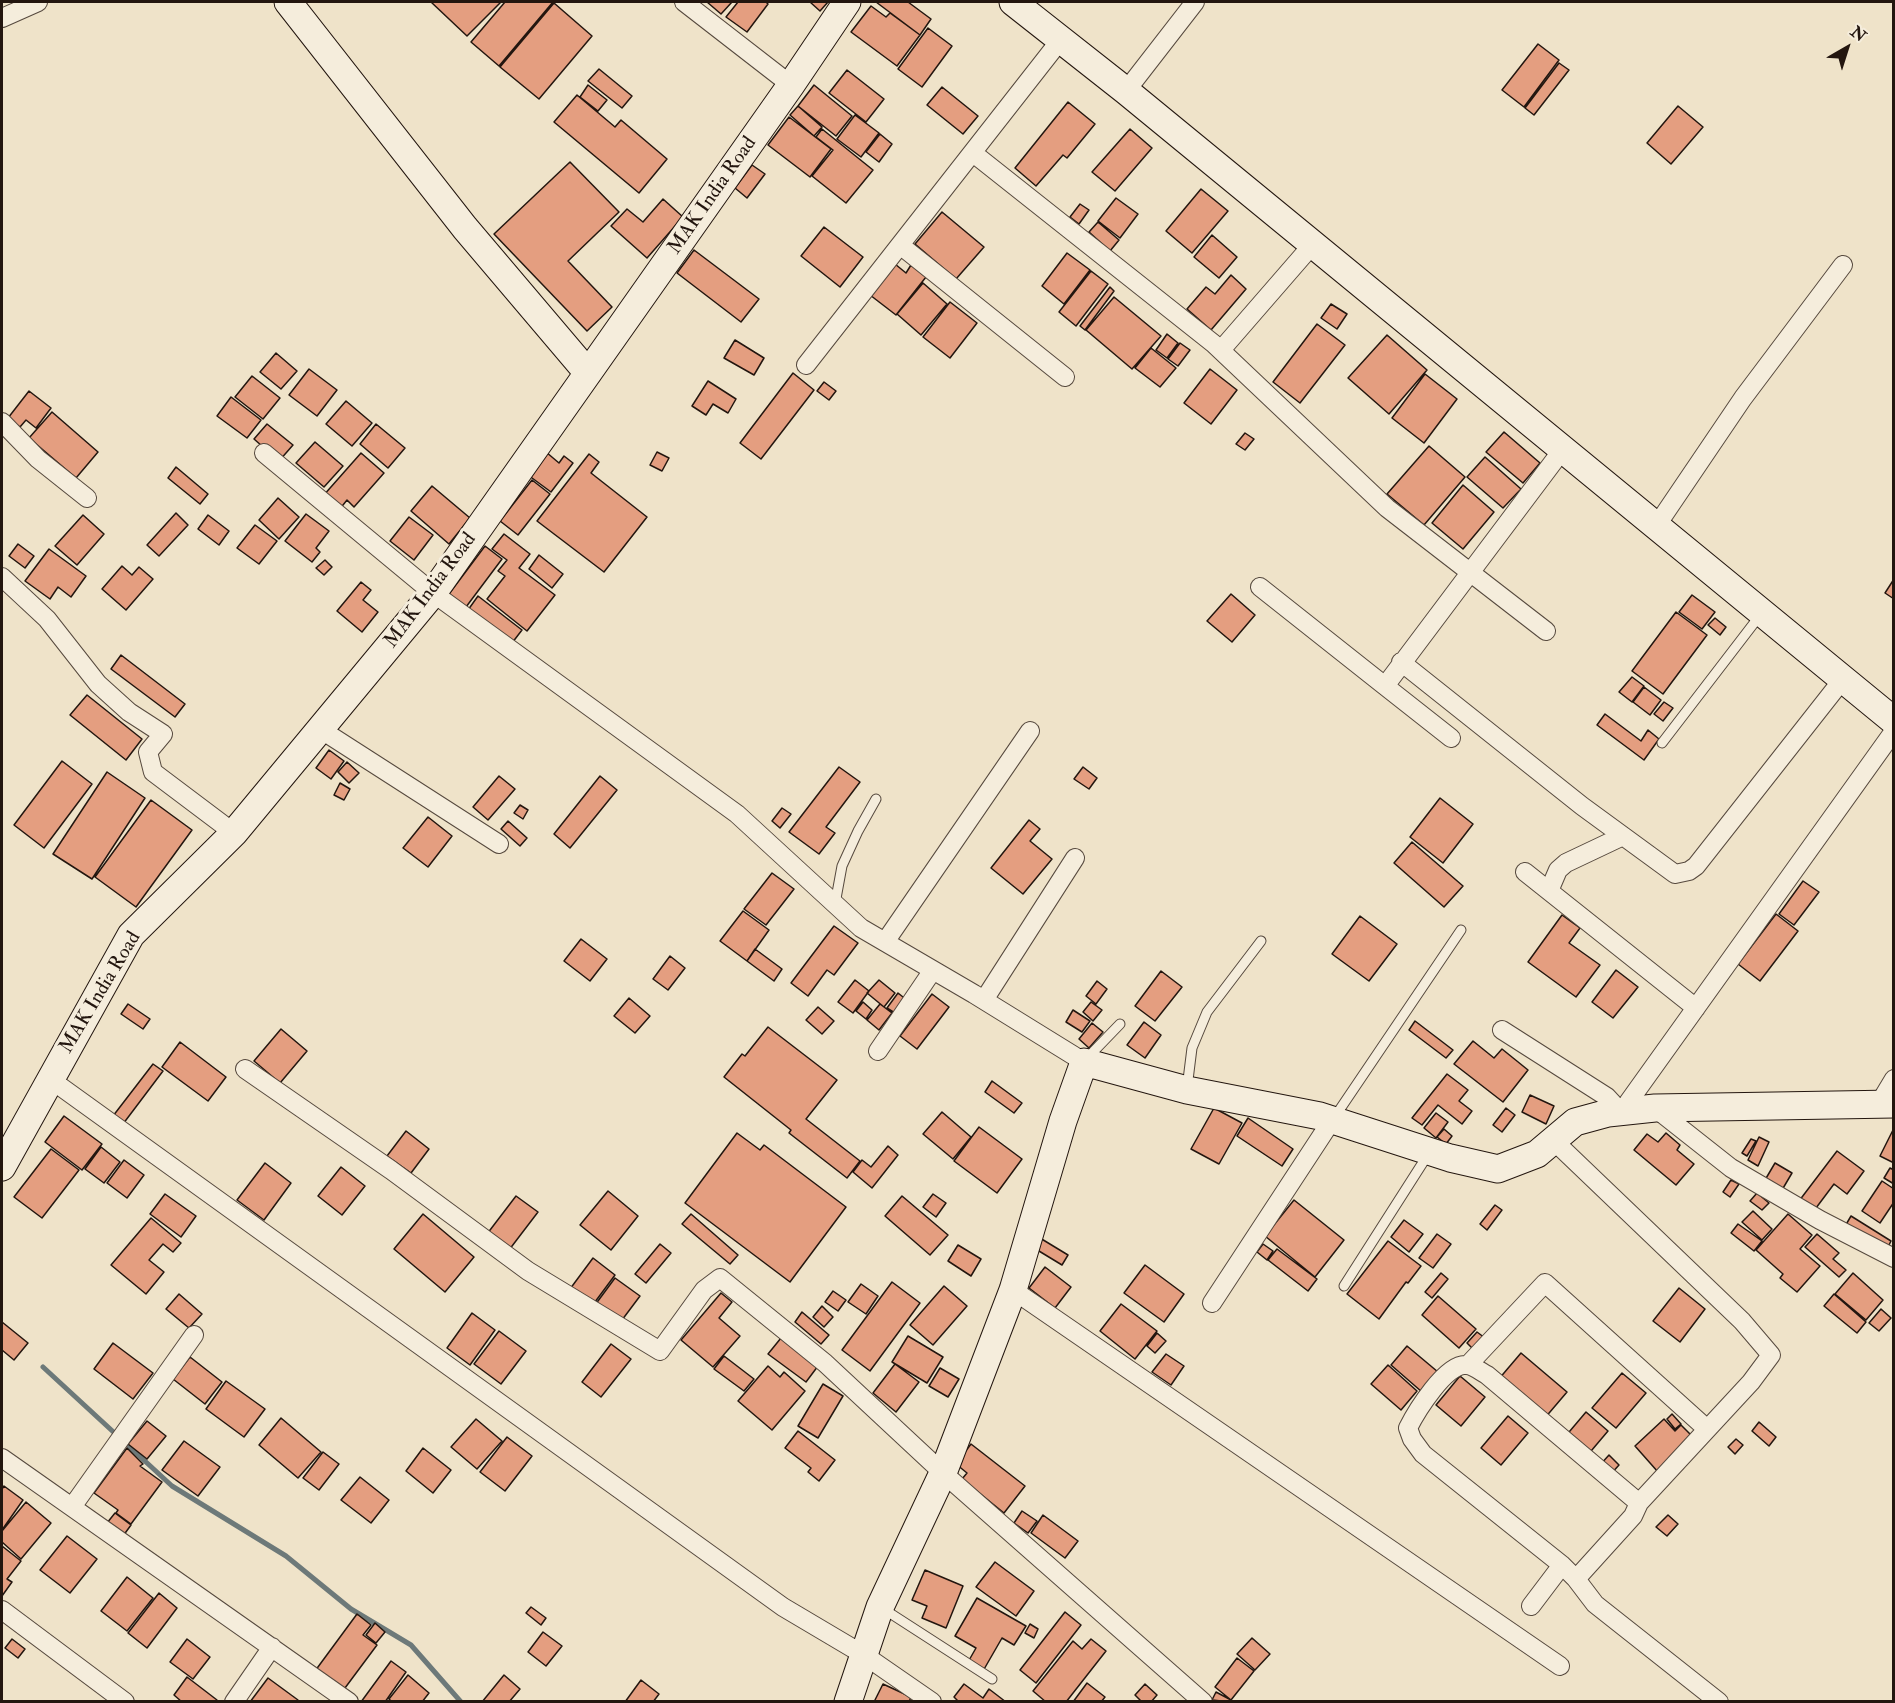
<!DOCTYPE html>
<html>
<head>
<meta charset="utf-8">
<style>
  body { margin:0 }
  #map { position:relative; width:1895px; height:1703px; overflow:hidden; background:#efe3c9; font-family:"IM FELL Double Pica",serif }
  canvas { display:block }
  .frame { position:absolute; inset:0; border:3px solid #23160f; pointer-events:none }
  .north { position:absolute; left:1817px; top:18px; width:60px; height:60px; -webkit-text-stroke:4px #f5eddc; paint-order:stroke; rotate:39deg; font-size:16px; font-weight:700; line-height:24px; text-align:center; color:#23160f }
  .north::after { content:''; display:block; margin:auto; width:21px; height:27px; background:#23160f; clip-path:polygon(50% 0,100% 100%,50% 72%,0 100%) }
</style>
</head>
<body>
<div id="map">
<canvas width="1895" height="1703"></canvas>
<div class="frame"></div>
<div class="north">N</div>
</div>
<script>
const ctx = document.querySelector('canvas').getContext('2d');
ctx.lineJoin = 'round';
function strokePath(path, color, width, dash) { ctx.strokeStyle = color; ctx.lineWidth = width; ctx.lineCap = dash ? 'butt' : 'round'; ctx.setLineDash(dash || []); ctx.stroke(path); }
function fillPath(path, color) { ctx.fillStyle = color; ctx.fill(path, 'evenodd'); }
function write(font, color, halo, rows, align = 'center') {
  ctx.font = font + ' "IM FELL Double Pica",serif'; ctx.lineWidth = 6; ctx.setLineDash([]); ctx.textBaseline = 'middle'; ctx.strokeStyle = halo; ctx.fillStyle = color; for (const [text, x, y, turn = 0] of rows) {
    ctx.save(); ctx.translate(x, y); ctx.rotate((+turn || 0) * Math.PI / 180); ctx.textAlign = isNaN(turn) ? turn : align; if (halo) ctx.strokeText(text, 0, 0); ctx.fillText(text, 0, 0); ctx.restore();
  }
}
strokePath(new Path2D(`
  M43,1367L172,1486L286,1556L351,1609L411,1645L461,1702`), '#6d7979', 5);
const building = new Path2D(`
  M431,2H501L467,36Z
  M505,2H553L499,66L471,42Z
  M707,2H732L721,14Z
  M738,2H766L768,4L747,32L726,17Z
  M810,2H828L820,11Z
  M876,2H908L931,19L920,35Z
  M554,3L592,36L539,99L500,67Z
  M871,6L886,17L890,13L920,35L897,66L851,32Z
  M928,28L952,46L922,87L898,69Z
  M1538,44L1559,60L1524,107L1502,90Z
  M1559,63L1569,70L1534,115L1525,108Z
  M599,69L632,96L622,108L588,81Z
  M847,70L884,99L866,122L829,93Z
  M588,85L607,100L598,111L580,97Z
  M814,85L852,116L836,136L798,106Z
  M942,87L978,116L963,134L927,105Z
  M577,95L615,127L621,120L667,159L639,193L554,122Z
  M1068,102L1095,124L1067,158L1063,155L1036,186L1015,168Z
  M798,106L822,127L814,136L790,115Z
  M1678,106L1703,127L1671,164L1647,143Z
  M855,115L879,133L861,157L837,139Z
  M789,117L831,149L810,177L768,145Z
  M822,129L873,170L846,203L812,176L833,150L816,137Z
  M1130,129L1152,148L1115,191L1092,172Z
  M880,134L892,144L879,162L866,152Z
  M570,162L619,212L568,261L612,307L587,331L494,234Z
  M752,165L765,174L747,198L735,188Z
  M1201,189L1228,211L1192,253L1166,231Z
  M1116,198L1138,214L1120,238L1098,221Z
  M663,199L683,217L647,258L611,226L627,209L643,222Z
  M1080,204L1089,210L1079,224L1070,217Z
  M942,212L984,247L956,279L915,244Z
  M1098,222L1119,240L1110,251L1089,232Z
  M824,227L863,257L840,287L801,256Z
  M1212,235L1237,257L1219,278L1194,257Z
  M694,250L759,299L741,322L677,273Z
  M1067,253L1090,270L1064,304L1042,286Z
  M895,264L906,273L911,265L926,277L896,315L870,295Z
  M1091,271L1108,284L1076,326L1059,312Z
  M1231,275L1246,289L1211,330L1187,309L1206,287L1215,294Z
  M923,283L947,304L921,335L897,314Z
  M1110,287L1114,291L1085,330L1080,326Z
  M1114,297L1161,336L1132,369L1086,330Z
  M950,302L977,323L950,358L923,337Z
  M1331,304L1347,314L1337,329L1321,318Z
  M1317,324L1345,345L1300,403L1273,382Z
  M1167,334L1178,343L1167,358L1156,350Z
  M1387,335L1427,370L1389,414L1348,378Z
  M735,340L764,358L754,375L724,358Z
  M1180,343L1190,350L1178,366L1168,359Z
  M1151,348L1176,368L1160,387L1135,368Z
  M276,353L297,371L281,389L260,372Z
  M309,369L337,390L317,416L289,395Z
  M1210,369L1237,390L1211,424L1184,403Z
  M793,373L814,390L761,459L740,443Z
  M1425,374L1457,399L1424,443L1392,418Z
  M252,376L280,398L263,419L235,397Z
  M708,381L736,399L728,413L713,404L706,415L692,406Z
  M824,382L836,391L829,400L817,391Z
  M29,391L51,408L36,428L26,420L20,427L8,418Z
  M231,397L261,420L247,438L217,416Z
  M346,401L372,423L352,446L326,424Z
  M52,412L98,452L76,478L29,438Z
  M267,424L293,445L279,461L254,439Z
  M376,424L405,448L388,468L360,444Z
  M1504,432L1540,463L1523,483L1486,452Z
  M1245,433L1254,439L1245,450L1236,444Z
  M315,442L343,466L324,487L296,463Z
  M1429,446L1465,477L1424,525L1387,494Z
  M546,452L559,463L564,456L573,463L551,492L528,475Z
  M657,452L669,458L662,471L650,465Z
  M361,453L384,473L354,507L347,500L339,510L323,496Z
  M589,454L599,462L591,473L647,517L604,572L537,521Z
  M1485,457L1521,489L1503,508L1467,477Z
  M176,467L208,494L200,504L168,478Z
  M532,480L550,494L518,535L500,521Z
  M1463,485L1494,512L1463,549L1432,523Z
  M432,486L470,518L449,544L411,511Z
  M278,498L299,517L279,539L259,520Z
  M176,513L188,525L159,556L147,545Z
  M306,514L329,531L316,548L320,552L312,562L285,541Z
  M83,515L104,534L77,565L55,546Z
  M208,515L229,531L219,545L198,529Z
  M409,517L433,535L414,560L390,541Z
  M255,525L277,541L259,564L237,548Z
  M504,534L530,554L519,568L555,595L527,631L487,599L505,576L498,571L507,560L492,549Z
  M18,544L34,556L25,568L9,556Z
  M485,546L502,559L466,607L449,594Z
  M49,549L86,576L71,597L58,587L50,599L25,581Z
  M539,555L563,574L552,588L529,569Z
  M325,560L332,567L324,575L316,568Z
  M122,566L132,575L139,567L153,579L126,610L102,589Z
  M1894,579V599L1885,593Z
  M361,582L371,590L363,600L378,612L362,632L337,611Z
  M1231,594L1255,615L1232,642L1207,621Z
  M1692,595L1715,612L1702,629L1679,612Z
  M478,596L522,630L512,643L468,610Z
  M1676,612L1707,635L1663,694L1632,671Z
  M1715,618L1726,627L1720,635L1708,625Z
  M121,655L185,704L175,717L111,669Z
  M1632,677L1644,686L1632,702L1619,692Z
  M1644,687L1661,700L1650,715L1633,702Z
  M87,695L142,739L126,760L70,715Z
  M1664,702L1673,708L1663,721L1654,714Z
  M1605,714L1641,741L1648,730L1659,739L1644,760L1597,725Z
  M329,750L344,761L331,779L316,768Z
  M62,761L92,784L44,848L14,825Z
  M347,762L359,773L349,783L338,772Z
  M839,767L860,782L826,827L835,833L819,854L789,832Z
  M1083,767L1097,778L1089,789L1074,779Z
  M107,772L145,798L92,879L53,854Z
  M499,776L515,789L488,820L473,807Z
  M600,776L617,790L570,848L554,834Z
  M340,783L350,789L344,800L334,795Z
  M1440,798L1473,824L1443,863L1410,837Z
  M151,800L192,830L136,907L95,877Z
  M520,805L528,810L523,819L514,813Z
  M782,808L791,814L780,828L772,821Z
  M428,817L452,836L428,867L403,848Z
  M1029,820L1040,829L1030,841L1052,859L1023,894L991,868Z
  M508,821L527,838L520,846L501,829Z
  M1412,842L1463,886L1444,907L1394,863Z
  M772,873L794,889L766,925L744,909Z
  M1803,881L1819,892L1794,925L1779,914Z
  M743,911L769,930L747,961L720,941Z
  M1776,914L1798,931L1760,981L1738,964Z
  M1562,915L1580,928L1569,943L1600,965L1576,997L1528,962Z
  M1360,916L1397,944L1369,981L1332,954Z
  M834,926L858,943L834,975L827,970L808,996L791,983Z
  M581,939L607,959L590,981L564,961Z
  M755,949L782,969L774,981L747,961Z
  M670,956L685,968L668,990L653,979Z
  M1616,970L1638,987L1613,1018L1592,1002Z
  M1161,971L1182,987L1155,1021L1135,1006Z
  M855,980L869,991L853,1013L838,1002Z
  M879,980L895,993L884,1007L867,993Z
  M1097,981L1107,989L1096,1004L1086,996Z
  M898,993L908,1001L898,1015L887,1008Z
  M932,994L949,1007L917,1049L900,1036Z
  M629,998L650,1016L635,1033L614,1016Z
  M863,1002L872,1010L866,1019L856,1011Z
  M1091,1002L1102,1010L1093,1021L1083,1012Z
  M128,1004L150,1019L143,1029L121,1014Z
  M880,1004L892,1013L879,1030L867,1020Z
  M818,1007L834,1021L822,1034L806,1020Z
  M1073,1010L1090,1021L1082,1032L1066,1022Z
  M1415,1021L1453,1050L1446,1058L1409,1030Z
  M1144,1022L1161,1035L1145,1058L1127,1045Z
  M1092,1023L1103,1032L1089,1048L1079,1039Z
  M768,1027L837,1080L806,1119L860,1161L847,1178L789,1133L791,1130L724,1077L742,1054L745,1056Z
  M281,1029L307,1051L280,1083L254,1061Z
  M1473,1041L1494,1058L1502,1049L1528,1070L1503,1102L1454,1064Z
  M180,1042L226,1077L208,1101L162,1067Z
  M153,1064L163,1071L123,1124L113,1116Z
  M1447,1074L1468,1090L1459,1101L1472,1111L1462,1124L1438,1105L1422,1125L1412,1118Z
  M992,1081L1022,1103L1014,1113L985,1092Z
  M1530,1095L1554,1106L1546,1124L1522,1112Z
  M1214,1108L1242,1123L1219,1164L1191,1149Z
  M1506,1108L1515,1115L1502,1132L1493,1125Z
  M942,1112L971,1137L953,1159L923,1134Z
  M1436,1113L1448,1122L1436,1138L1424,1128Z
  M64,1116L102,1144L82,1170L45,1142Z
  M1248,1118L1293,1149L1282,1166L1237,1136Z
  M979,1127L1022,1159L997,1193L954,1161Z
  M1444,1129L1452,1136L1446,1144L1437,1137Z
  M1893,1130H1894V1163L1880,1156Z
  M406,1131L429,1149L411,1173L387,1156Z
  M737,1133L760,1150L764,1145L846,1207L790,1282L685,1203Z
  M1666,1133L1680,1145L1677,1150L1694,1164L1676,1185L1634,1150L1647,1134L1658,1142Z
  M1759,1137L1769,1142L1758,1166L1748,1160Z
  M1751,1139L1756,1141L1747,1156L1742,1153Z
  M888,1146L898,1155L872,1188L853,1172L862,1160L871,1167Z
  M101,1147L120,1162L104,1183L85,1169Z
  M51,1149L79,1170L42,1218L14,1197Z
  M1837,1151L1864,1171L1847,1194L1834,1184L1813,1212L1799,1201Z
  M124,1160L144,1175L127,1198L107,1183Z
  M265,1163L291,1183L264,1220L237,1200Z
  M1775,1163L1792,1173L1782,1190L1765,1180Z
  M341,1167L365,1186L342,1215L318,1196Z
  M1890,1168L1894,1170V1184L1884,1178Z
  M1731,1180L1739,1184L1730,1197L1723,1192Z
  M1882,1181L1894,1189V1202L1880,1223L1862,1211Z
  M608,1191L638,1216L611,1250L580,1225Z
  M1757,1193L1769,1203L1762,1210L1750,1201Z
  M165,1194L196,1216L181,1237L150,1214Z
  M933,1194L946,1203L936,1217L923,1207Z
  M516,1196L538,1212L509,1250L487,1234Z
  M902,1196L948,1235L930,1255L885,1216Z
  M1294,1200L1344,1240L1315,1277L1265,1236Z
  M1495,1205L1502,1210L1487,1230L1480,1224Z
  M1753,1211L1772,1229L1762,1240L1742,1222Z
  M423,1214L474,1257L445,1292L394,1249Z
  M691,1214L738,1255L730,1264L682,1224Z
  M1788,1214L1812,1235L1800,1249L1820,1266L1797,1292L1780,1278L1783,1274L1756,1250Z
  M1851,1216L1891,1241L1886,1251L1844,1228Z
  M151,1218L181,1243L173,1252L163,1244L149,1260L164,1272L146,1294L111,1265Z
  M1404,1220L1423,1234L1409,1252L1391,1237Z
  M1738,1224L1762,1241L1754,1251L1731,1233Z
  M1437,1234L1451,1244L1433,1268L1419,1258Z
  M1817,1234L1839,1253L1833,1259L1846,1270L1839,1277L1805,1247Z
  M1040,1238L1068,1255L1062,1265L1034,1248Z
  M1388,1241L1421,1266L1408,1283L1406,1282L1379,1319L1347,1294Z
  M660,1244L671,1253L646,1283L635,1274Z
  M1263,1244L1273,1251L1267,1260L1257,1252Z
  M958,1245L981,1259L971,1276L948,1261Z
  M1277,1249L1317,1279L1308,1291L1268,1260Z
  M593,1258L615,1275L592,1306L570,1289Z
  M1145,1265L1184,1294L1164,1322L1124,1293Z
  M1045,1267L1071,1287L1055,1308L1029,1288Z
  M1441,1273L1448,1279L1432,1298L1425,1292Z
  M1853,1273L1883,1300L1866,1320L1835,1294Z
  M615,1278L640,1296L619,1324L595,1305Z
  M892,1282L920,1303L870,1371L842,1350Z
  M861,1284L878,1296L866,1314L848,1302Z
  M944,1286L967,1306L933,1345L910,1325Z
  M1679,1288L1705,1309L1680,1342L1653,1321Z
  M833,1291L846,1300L838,1311L825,1302Z
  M721,1293L732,1302L719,1318L740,1336L713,1367L681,1340Z
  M179,1294L202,1314L189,1328L166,1309Z
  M1834,1294L1866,1322L1857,1333L1824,1306Z
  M1438,1296L1476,1329L1459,1348L1422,1315Z
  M1121,1304L1157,1331L1135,1359L1100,1331Z
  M822,1306L833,1317L824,1327L813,1317Z
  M1881,1309L1891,1318L1879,1331L1869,1323Z
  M802,1312L829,1335L821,1344L795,1322Z
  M472,1313L495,1330L470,1365L447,1348Z
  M2,1322L28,1343L14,1360L2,1350Z
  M499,1331L526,1351L501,1384L474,1364Z
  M1477,1332L1485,1338L1475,1351L1467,1343Z
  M1157,1333L1166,1341L1155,1353L1147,1346Z
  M908,1336L943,1357L927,1383L892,1362Z
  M781,1338L818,1366L806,1382L768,1354Z
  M113,1343L153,1373L133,1399L94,1369Z
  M611,1344L631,1359L601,1397L582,1382Z
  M1407,1346L1438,1372L1422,1392L1391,1365Z
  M1521,1353L1567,1392L1544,1419L1498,1380Z
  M1166,1354L1184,1366L1171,1385L1152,1372Z
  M724,1356L754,1379L744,1391L714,1369Z
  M190,1357L222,1382L205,1404L173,1379Z
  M895,1364L919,1382L896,1412L873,1393Z
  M1388,1365L1417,1391L1401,1410L1371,1384Z
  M768,1366L780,1377L784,1372L805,1391L772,1430L738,1401Z
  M940,1368L959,1379L948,1397L929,1386Z
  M1622,1373L1646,1393L1616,1428L1592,1408Z
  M1460,1376L1485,1397L1461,1426L1436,1405Z
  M226,1381L265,1409L244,1437L206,1409Z
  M823,1384L843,1396L818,1438L798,1426Z
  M1586,1412L1608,1431L1586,1457L1564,1438Z
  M1672,1414L1681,1424L1675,1429L1667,1419Z
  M1508,1416L1528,1433L1501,1465L1481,1448Z
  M281,1418L321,1452L298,1478L259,1445Z
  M476,1419L502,1441L477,1469L451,1447Z
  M1664,1419L1675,1431L1681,1425L1695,1439L1658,1472L1635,1446Z
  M147,1421L166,1436L147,1459L128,1444Z
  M1759,1422L1776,1437L1769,1446L1752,1431Z
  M798,1431L835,1460L819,1481L808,1472L811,1468L785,1448Z
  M507,1437L532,1456L505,1491L480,1472Z
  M1736,1439L1743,1445L1735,1454L1728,1447Z
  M184,1441L220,1467L198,1496L162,1470Z
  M971,1444L1025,1486L1004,1513L962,1479L967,1473L956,1464Z
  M127,1448L143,1464L140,1466L162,1482L131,1524L116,1513L118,1510L94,1493Z
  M423,1448L451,1470L433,1493L406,1471Z
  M323,1452L339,1464L319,1490L303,1478Z
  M1609,1455L1619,1465L1610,1475L1600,1465Z
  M360,1477L389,1500L371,1523L341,1500Z
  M4,1486L23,1500L2,1530V1489Z
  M26,1502L51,1523L21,1559L2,1542V1531Z
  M1022,1511L1037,1521L1028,1533L1014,1523Z
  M115,1513L131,1525L123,1536L107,1523Z
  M1043,1515L1078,1541L1065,1558L1031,1533Z
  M1668,1515L1678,1524L1667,1536L1656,1527Z
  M67,1536L97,1559L70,1593L40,1570Z
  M2,1546L21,1561L7,1579L12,1582L2,1596Z
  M995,1562L1034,1591L1016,1616L976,1587Z
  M925,1570L963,1586L946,1628L922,1618L927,1606L912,1600Z
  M127,1577L153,1598L127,1631L101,1611Z
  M159,1593L177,1608L147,1648L128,1633Z
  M977,1598L1026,1626L1014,1645L1002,1638L983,1671L968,1662L976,1648L955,1636Z
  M531,1607L546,1618L541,1625L526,1613Z
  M1065,1612L1081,1625L1036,1683L1020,1670Z
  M357,1614L371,1625L363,1635L377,1645L342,1692L315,1671Z
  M375,1623L385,1632L376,1643L366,1635Z
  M1030,1624L1038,1629L1034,1638L1025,1633Z
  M543,1632L562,1646L546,1666L528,1652Z
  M1252,1638L1270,1654L1255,1670L1237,1654Z
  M12,1639L25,1649L18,1658L5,1648Z
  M187,1639L210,1657L193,1679L170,1662Z
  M1091,1639L1106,1651L1066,1702H1046L1033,1691L1073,1641L1082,1649Z
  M1237,1658L1254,1671L1231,1700L1215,1687Z
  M391,1661L406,1672L385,1702H361Z
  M408,1675L429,1693L422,1702H392L389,1699Z
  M504,1675L520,1689L509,1702H482Z
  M187,1677L217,1700L216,1702H182L174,1695Z
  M268,1678L298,1700L297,1702H250Z
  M641,1680L659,1694L653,1702H625Z
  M1087,1683L1105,1697L1101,1702H1073Z
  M883,1684L911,1697L909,1702H874Z
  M964,1684L983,1698L989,1689L1006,1702H959L954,1697Z
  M1145,1684L1157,1695L1151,1702H1142L1135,1695Z
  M1216,1692L1231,1700V1702L1212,1700Z`);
fillPath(building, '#e49e80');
strokePath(building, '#23160f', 1.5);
const lane = new Path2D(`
  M1662,743L1761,614
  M835,904L842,866L858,831L876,799
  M1092,1060V1053L1120,1024
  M1187,1088L1192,1048L1207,1012L1261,941
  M1334,1118L1461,930
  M1344,1286L1429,1153
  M882,1608L992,1679`);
const street = new Path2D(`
  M684,2L791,85
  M2,18L38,2
  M1126,91L1195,2
  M973,153L1214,344L1387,508L1546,631
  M900,245L1065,377
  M1221,350L1313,244
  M806,365L1062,38
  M2,422L38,459L87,498
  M264,453L433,593L737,814L861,928L974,994L1084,1062
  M1657,525L1743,398L1843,265
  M2,577L47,619L98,684L129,712L163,734L148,752L153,772L234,833
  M1260,587L1385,686L1563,449
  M1401,662L1582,806L1675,874L1689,871L1696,866L1843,679
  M1385,686L1451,738
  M320,729L499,844
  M1525,872L1696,1008
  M1549,891L1558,870L1566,863L1623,836
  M885,942L1030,731
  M984,1000L1075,858
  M1502,1030L1607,1097L1620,1111
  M878,1051L933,970
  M245,1069L391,1170L528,1271L660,1351L704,1290L720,1278L825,1363L943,1473L1203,1702
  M50,1079L783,1607L864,1655L932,1702
  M1879,1104L1894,1079
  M1655,1108L1731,1168L1820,1220L1894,1258
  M1622,1111L1894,731
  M1553,1140L1742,1321L1771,1355L1751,1382L1639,1503L1633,1516L1576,1579
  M1013,1290L1560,1666
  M1212,1303L1332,1120
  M1468,1365L1545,1283L1707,1429
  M2,1458L349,1702
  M1639,1503L1487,1375C1481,1372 1473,1365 1466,1365C1446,1363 1416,1412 1408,1428L1412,1439L1423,1454L1562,1565L1576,1579L1595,1604L1719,1702
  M72,1507L194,1335
  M1531,1606L1562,1565
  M2,1610L125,1702
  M234,1702L272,1647`);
const secondary = new Path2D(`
  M288,2L465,228L588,373
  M1013,2L1126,91L1894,721
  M2,1167L131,935L234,833L433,593L791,85L847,2
  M848,1702L880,1607L943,1473L1013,1290L1063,1121L1084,1062L1187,1090L1320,1116L1450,1158L1498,1169L1537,1154L1575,1122L1608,1113L1655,1108L1894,1104`);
strokePath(lane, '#56493e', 11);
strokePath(street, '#56493e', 20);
strokePath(secondary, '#23160f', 29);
strokePath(lane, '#f5eddc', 9);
strokePath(street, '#f5eddc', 18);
strokePath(secondary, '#f5eddc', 27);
write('20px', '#23160f', '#f5eddc', [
  ["MAK India Road",713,196,-55],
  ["MAK India Road",431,591,-53],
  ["MAK India Road",101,993,-59]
]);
</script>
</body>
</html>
